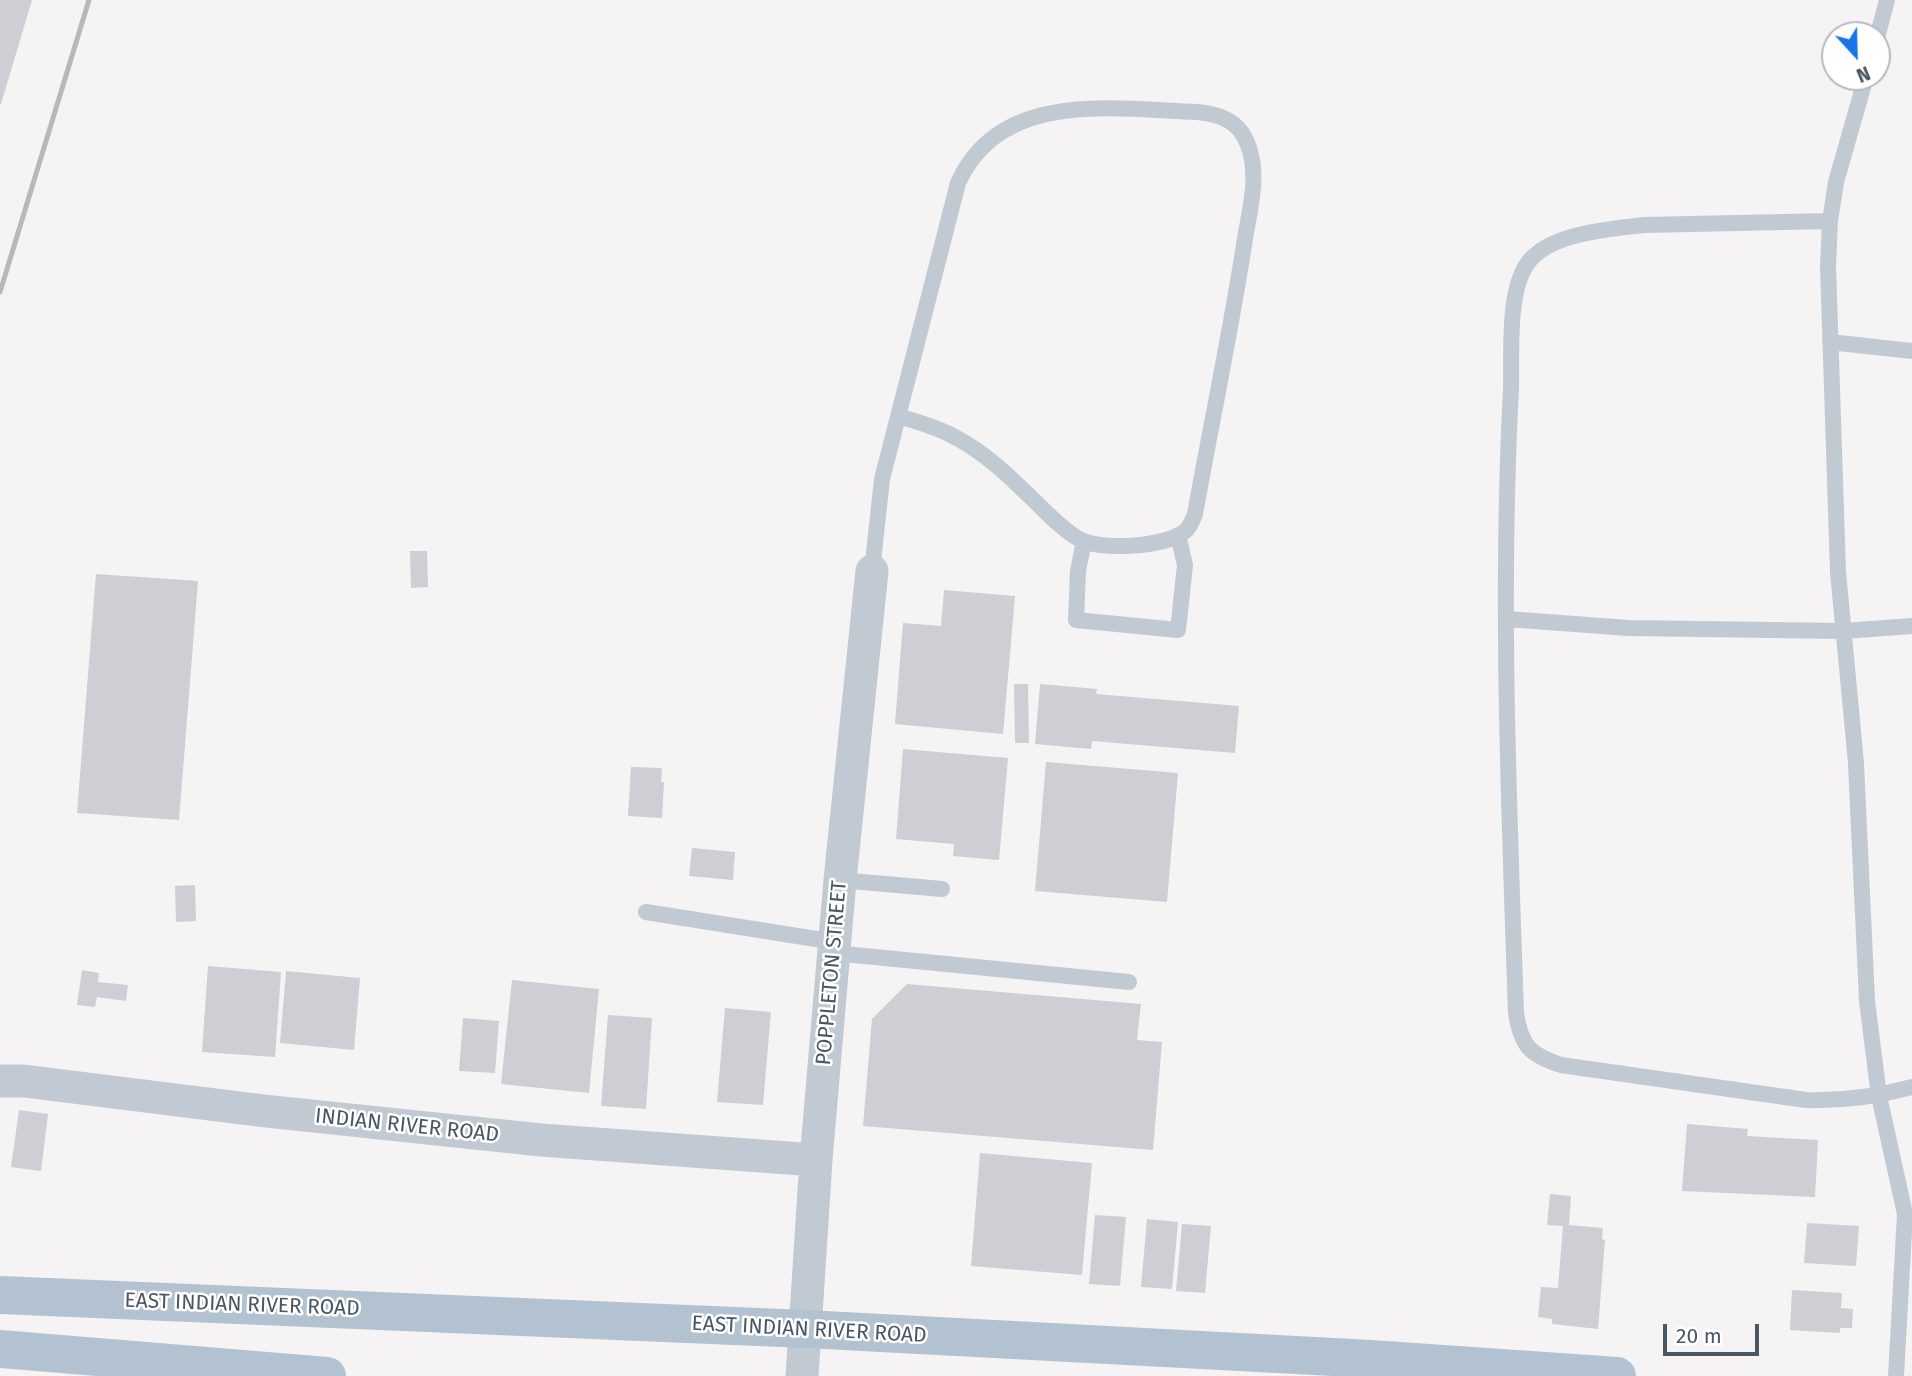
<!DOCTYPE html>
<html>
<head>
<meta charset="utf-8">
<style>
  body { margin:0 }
  #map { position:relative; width:1912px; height:1376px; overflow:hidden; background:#f5f3f3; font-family:"Fira Sans",sans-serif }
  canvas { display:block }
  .north { position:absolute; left:1821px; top:21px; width:70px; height:70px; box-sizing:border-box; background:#fff; border:2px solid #b7bbc0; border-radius:50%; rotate:158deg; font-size:19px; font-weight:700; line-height:28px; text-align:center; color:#4a5661 }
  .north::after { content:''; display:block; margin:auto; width:24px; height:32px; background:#1a73e8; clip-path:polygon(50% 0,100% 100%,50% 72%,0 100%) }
  .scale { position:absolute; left:1663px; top:1324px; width:96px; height:32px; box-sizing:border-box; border:4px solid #4a5661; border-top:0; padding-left:9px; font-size:21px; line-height:24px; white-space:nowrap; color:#4a5661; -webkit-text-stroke:5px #fff; paint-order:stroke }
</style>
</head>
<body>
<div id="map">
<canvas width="1912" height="1376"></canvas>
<div class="north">N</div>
<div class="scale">20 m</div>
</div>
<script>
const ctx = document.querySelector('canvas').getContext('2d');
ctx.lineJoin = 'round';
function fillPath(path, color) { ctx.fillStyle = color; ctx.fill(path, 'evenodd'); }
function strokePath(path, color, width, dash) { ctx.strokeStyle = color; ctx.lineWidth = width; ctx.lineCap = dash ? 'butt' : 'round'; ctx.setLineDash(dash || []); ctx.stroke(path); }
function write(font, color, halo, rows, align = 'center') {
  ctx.font = font + ' "Fira Sans",sans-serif'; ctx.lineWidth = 5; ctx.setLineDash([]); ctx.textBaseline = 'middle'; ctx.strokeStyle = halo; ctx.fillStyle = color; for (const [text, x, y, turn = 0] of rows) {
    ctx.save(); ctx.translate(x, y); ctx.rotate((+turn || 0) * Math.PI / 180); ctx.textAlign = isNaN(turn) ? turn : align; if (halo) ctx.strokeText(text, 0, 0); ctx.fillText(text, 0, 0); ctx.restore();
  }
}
fillPath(new Path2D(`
  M0,0H32L1,104H0Z
  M410,551H427L428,587L411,588Z
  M96,574L198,581L179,820L77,813Z
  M944,590L1015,596L1003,734L895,724L903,623L941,626Z
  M1014,684H1028L1029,743H1015Z
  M1040,684L1097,689L1096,694L1239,706L1235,753L1092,741L1091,749L1035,744Z
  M903,749L1008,758L999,860L953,856L954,844L896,839Z
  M1046,762L1178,773L1167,902L1035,891Z
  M631,767L662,768L661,782H664L662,818L628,816Z
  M692,848L735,852L733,880L689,876Z
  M195,885L196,921L176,922L175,886Z
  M208,966L281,972L275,1057L202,1052Z
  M82,970L99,973L98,982L128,985L126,1001L97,997L95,1007L77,1005Z
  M286,971L360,978L354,1050L280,1043Z
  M512,980L599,989L589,1093L501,1084Z
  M907,984L1141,1004L1137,1040L1162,1042L1153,1150L863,1126L872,1019Z
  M725,1008L771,1012L763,1105L717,1102Z
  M608,1015L652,1018L646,1109L601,1106Z
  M463,1018L499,1021L495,1073L459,1071Z
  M19,1110L48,1114L41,1171L11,1167Z
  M1687,1124L1748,1129L1747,1136L1818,1140L1815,1197L1682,1191Z
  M980,1153L1092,1163L1082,1275L971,1266Z
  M1550,1194L1571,1196L1569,1225L1603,1228L1602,1239L1605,1240L1598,1329L1552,1324V1319L1538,1317L1541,1287L1558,1288L1563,1226L1547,1225Z
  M1095,1215L1126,1217L1120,1286L1089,1284Z
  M1147,1219L1178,1222L1172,1289L1141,1287Z
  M1807,1223L1859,1226L1856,1266L1804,1263Z
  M1182,1224L1211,1226L1205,1293L1176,1291Z
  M1792,1290L1842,1293L1841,1308L1853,1309L1852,1328H1840V1333L1790,1330Z`), '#cdcfd5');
strokePath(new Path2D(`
  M1877,38L1887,0
  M1866,77L1836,182L1830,221L1828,266L1838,572L1856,763L1867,1001L1879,1096L1905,1214L1896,1376
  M1830,221L1644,225C1610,229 1548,233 1527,264C1507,293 1512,355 1511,389C1500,597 1509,806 1516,1013C1521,1046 1530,1055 1561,1065L1806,1100C1843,1101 1876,1097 1912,1087
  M1830,342L1912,351
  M1084,541L1078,571L1076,620L1178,630L1185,565L1178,535
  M872,571L882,479L958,183C1000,89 1115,109 1198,112C1227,115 1244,125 1251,155C1258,184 1248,217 1244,245C1230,335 1211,425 1195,514C1192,521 1190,528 1184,532C1164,547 1101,551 1079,539C1058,527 1040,505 1022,489C1001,468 976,447 949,434C933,426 915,421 898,416
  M1507,619L1628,628L1844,631L1912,626
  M840,880L942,889
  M646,912L835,942
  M834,953L1129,982`), '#c1cad2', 16);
strokePath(new Path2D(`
  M0,1081H24L265,1111L541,1140L816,1160
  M802,1376L816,1160L840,880L872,571`), '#c1cad2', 33);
strokePath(new Path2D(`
  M0,1295L806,1329L1371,1359L1617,1376
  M0,1349L327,1376`), '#b3c2d1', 38);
strokePath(new Path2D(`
  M0,292L89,0`), '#b5b8bd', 5);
write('21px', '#4a5661', '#fff', [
  ["POPPLETON STREET",832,973,-85],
  ["INDIAN RIVER ROAD",407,1126,6],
  ["EAST INDIAN RIVER ROAD",242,1305,2],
  ["EAST INDIAN RIVER ROAD",809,1330,3]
]);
</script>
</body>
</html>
